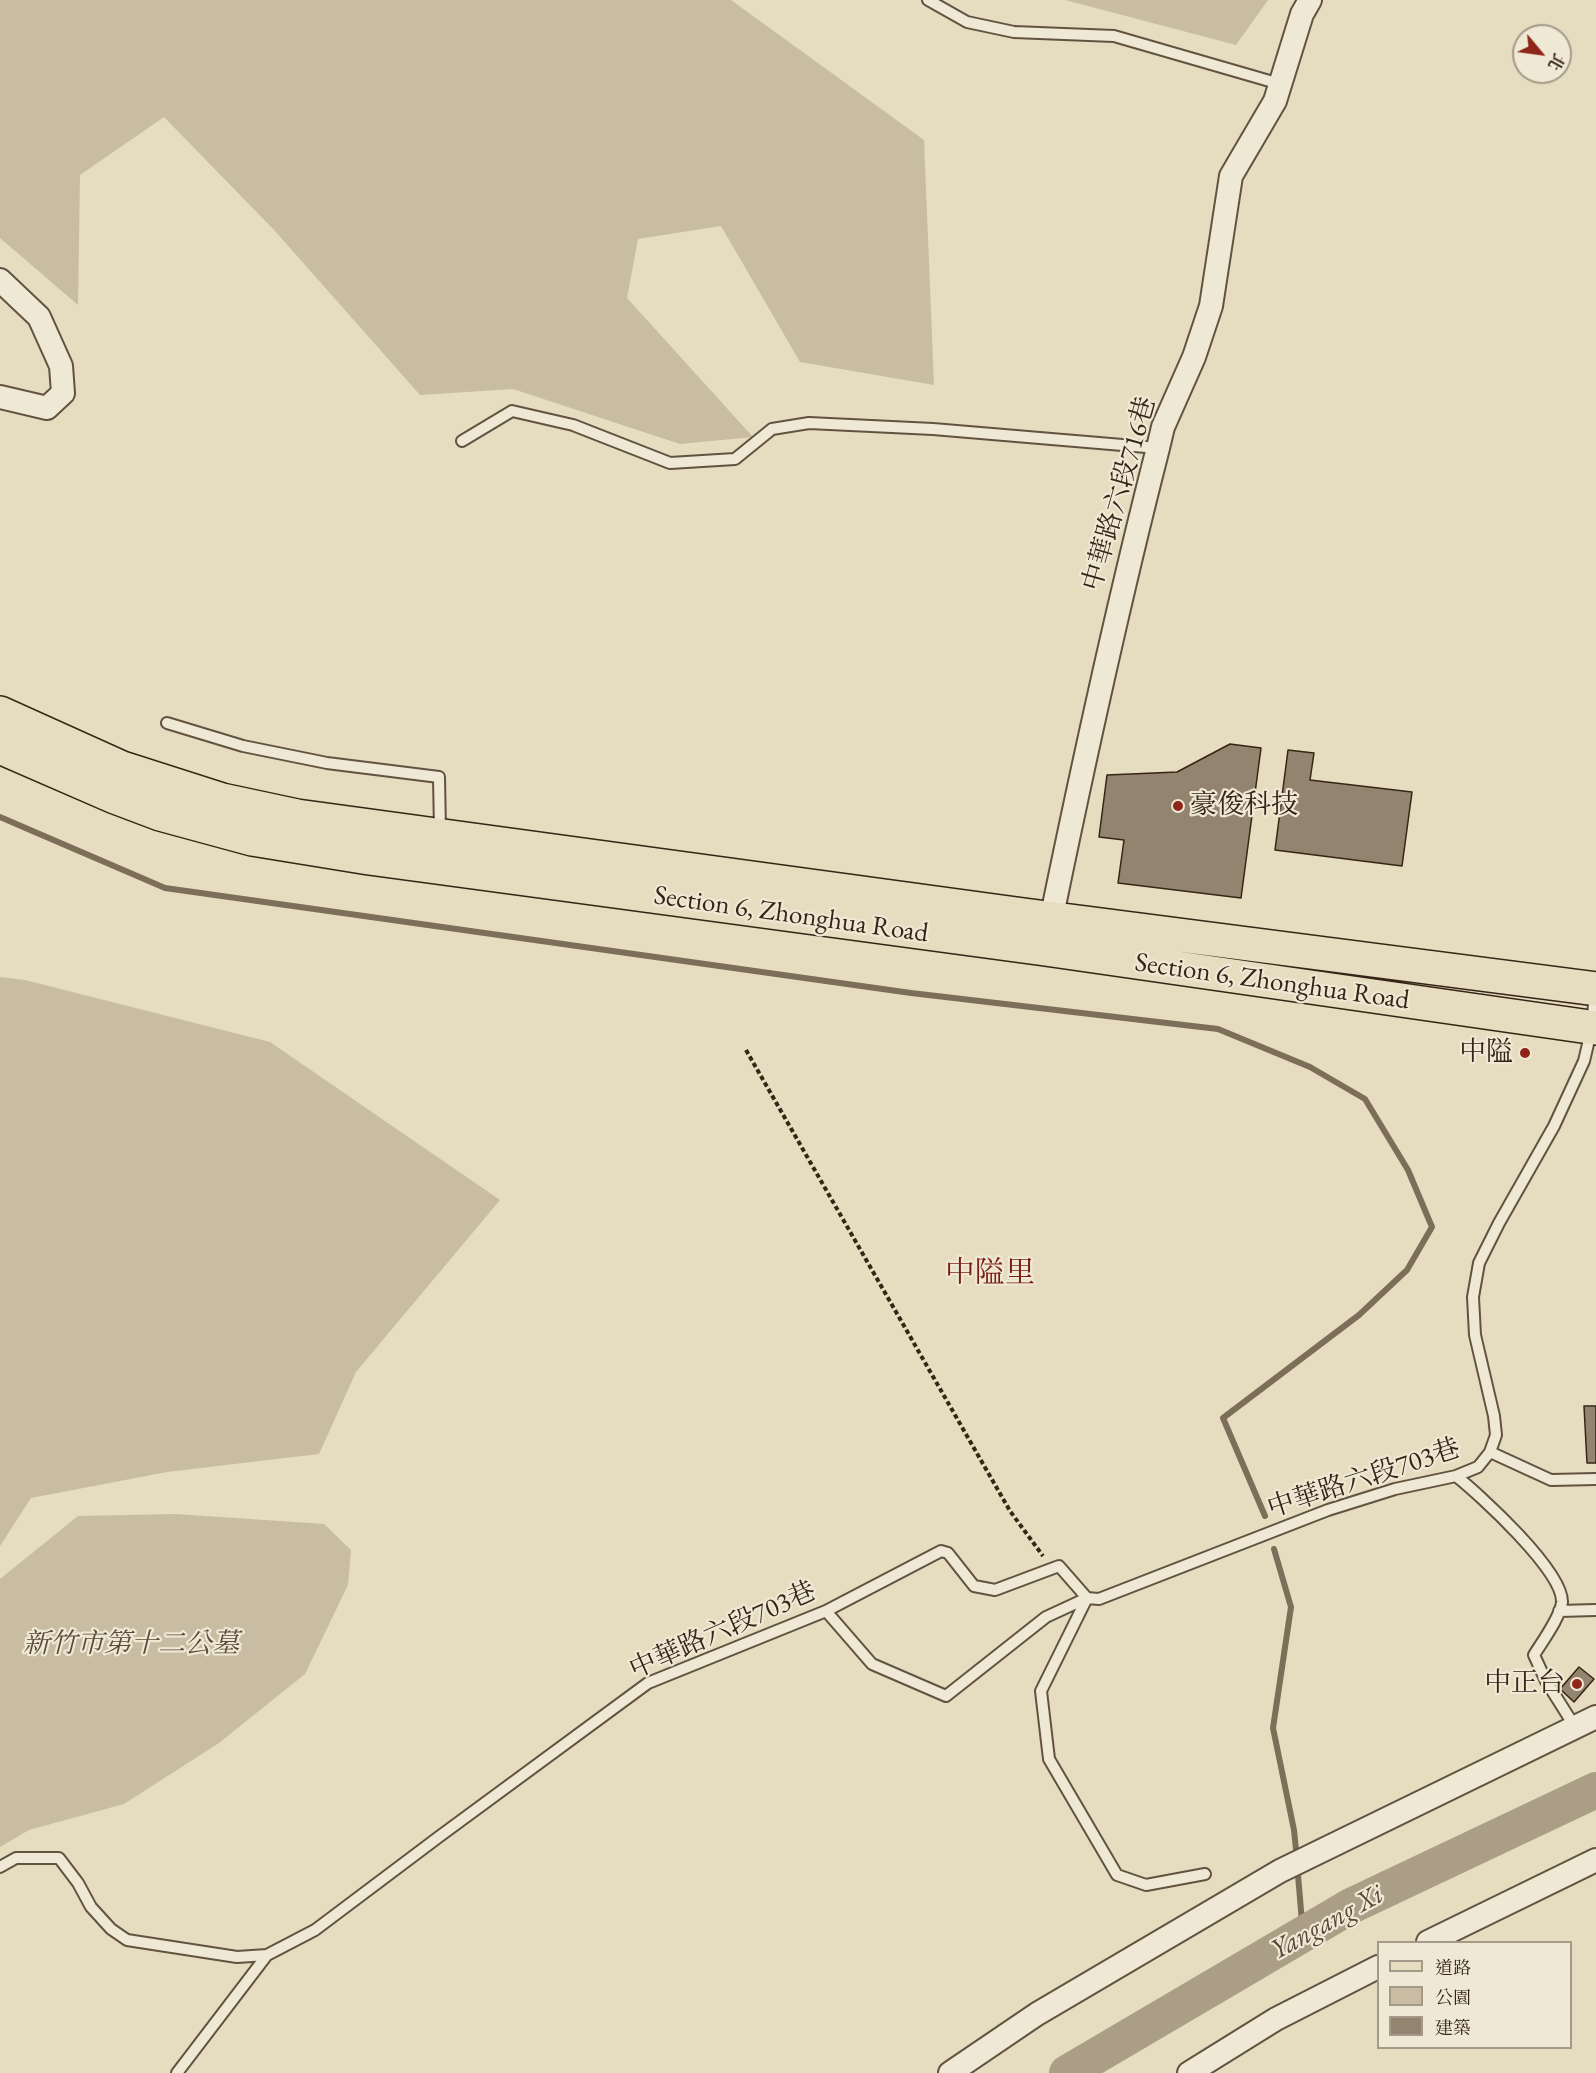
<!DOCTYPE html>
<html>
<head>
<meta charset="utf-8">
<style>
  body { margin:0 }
  #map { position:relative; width:1596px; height:2073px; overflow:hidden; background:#e6dcbf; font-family:"EB Garamond","Noto Serif TC",serif }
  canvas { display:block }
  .legend { position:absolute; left:1377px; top:1941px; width:195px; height:108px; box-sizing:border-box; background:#efe8d5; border:2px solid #a59a89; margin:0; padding:8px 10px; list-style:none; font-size:18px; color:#362516 }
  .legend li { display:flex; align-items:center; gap:12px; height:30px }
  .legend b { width:30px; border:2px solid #a59a89 }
  .north { position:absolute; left:1512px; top:24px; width:60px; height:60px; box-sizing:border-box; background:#efe8d5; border:2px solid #a59a89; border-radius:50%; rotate:119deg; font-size:16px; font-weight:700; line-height:24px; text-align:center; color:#362516 }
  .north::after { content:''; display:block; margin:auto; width:21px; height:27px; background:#8f2418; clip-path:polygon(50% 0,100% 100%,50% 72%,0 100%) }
</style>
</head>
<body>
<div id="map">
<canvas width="1596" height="2073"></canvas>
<ul class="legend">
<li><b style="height:8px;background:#e6dcbf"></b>道路</li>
<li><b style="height:16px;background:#c8bda2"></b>公園</li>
<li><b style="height:16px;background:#92846e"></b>建築</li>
</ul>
<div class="north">北</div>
</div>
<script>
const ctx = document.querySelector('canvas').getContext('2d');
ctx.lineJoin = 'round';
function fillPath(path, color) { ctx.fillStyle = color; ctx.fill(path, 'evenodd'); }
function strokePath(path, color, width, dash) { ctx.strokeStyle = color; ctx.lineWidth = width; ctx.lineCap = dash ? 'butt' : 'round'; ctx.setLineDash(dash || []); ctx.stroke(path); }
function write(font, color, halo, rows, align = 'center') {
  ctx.font = font + ' "EB Garamond","Noto Serif TC",serif'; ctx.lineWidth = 4.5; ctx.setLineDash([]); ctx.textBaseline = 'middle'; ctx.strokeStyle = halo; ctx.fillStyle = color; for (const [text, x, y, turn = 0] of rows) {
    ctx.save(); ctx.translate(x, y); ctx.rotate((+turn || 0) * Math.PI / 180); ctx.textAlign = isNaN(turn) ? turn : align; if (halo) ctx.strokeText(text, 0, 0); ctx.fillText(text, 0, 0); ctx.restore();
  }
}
fillPath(new Path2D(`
  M0,0H731L924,140L934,385L800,362L721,226L638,239L627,298L753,437L680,444L513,389L420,395L275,231L164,117L80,175L78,305L0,238Z
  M1065,0H1268L1236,45Z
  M0,977L25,980L270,1042L500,1200L356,1372L319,1454L167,1472L31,1498L0,1546Z
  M176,1514L324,1524L351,1550L348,1585L305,1674L219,1743L124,1804L29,1830L0,1847V1579L78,1516Z`), '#c8bda2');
strokePath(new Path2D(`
  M0,817L165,888L911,993L1218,1029L1310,1067L1365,1099L1408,1170L1432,1227L1407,1270L1359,1315L1223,1418L1265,1516
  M1274,1549L1291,1607L1273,1728L1294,1830L1296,1850
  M1298,1875L1303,1934`), '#7c6e59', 6);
strokePath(new Path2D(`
  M1067,2073L1351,1906L1596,1790`), '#aa9e86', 36);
const building = new Path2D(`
  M1230,744L1261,748L1241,898L1118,883L1124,840L1099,837L1107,775L1177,772Z
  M1288,750L1314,753L1310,780L1412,792L1402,866L1275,850Z
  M1584,1406H1596V1463H1587Z
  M1579,1667L1594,1679L1574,1702L1560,1689Z`);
fillPath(building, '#92846e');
strokePath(building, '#362516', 1.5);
const service = new Path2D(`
  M928,0L967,22L1014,32L1114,36L1280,84
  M462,441L512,411L573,425L670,463L735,459L772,429L809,423L933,429L1158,448
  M167,723L243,746L327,763L439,777L440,831
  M1490,1452L1551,1480L1596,1479
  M1456,1476C1480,1495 1563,1571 1562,1602C1561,1616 1542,1642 1534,1655L1546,1681L1575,1727
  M1087,1598L1041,1691L1049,1759L1117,1875L1146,1885L1205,1874
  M826,1611L872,1664L946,1696L1046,1617L1087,1598
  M1559,1611L1596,1610
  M0,1867L16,1858H59L78,1883L91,1907L111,1929L127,1940L237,1957L267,1955L315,1930L440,1836L648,1683L826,1611L941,1551L948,1553L974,1586L995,1590L1059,1566L1087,1598L1099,1599L1328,1510L1395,1489L1456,1476L1478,1467L1490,1452L1496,1435L1494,1416L1475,1335L1473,1297L1479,1263L1499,1223L1554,1126L1584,1061L1592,1027L1595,992
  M177,2073L267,1955`);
const minor = new Path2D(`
  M0,280L39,317L61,366L63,393L47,408L0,397
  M1049,930C1082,769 1117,608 1158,448L1163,427L1194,357L1211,306L1231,176L1275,101L1302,14L1310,0
  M1428,1942L1596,1860
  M950,2073L1037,2014L1280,1871L1596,1717
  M1189,2073L1276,2019L1378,1967`);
const primary = new Path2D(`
  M0,713L122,768L222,800L297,816L1024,915L1596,989
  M0,747L115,797L160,814L252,839L369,858L1045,949L1596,1028`);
strokePath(service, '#625340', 14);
strokePath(minor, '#625340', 26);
strokePath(primary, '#362516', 36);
strokePath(new Path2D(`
  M746,1050L1010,1511L1043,1556`), '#362516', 4, [4.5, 3]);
strokePath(service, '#efe8d5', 10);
strokePath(minor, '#efe8d5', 22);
strokePath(primary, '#e6dcbf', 33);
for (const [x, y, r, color] of [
  [1178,806,6,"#8f2418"],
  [1525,1053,6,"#8f2418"],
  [1577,1684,6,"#8f2418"]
]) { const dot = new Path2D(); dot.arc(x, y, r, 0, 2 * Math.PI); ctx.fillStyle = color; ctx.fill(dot); strokePath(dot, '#efe8d5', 2); }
write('27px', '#362516', '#efe8d5', [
  ["中華路六段716巷",1120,494,-74],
  ["Section 6, Zhonghua Road",791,915,8],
  ["Section 6, Zhonghua Road",1272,982,8],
  ["中華路六段703巷",1364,1479,-18],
  ["中華路六段703巷",723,1631,-24]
]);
write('27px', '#362516', '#efe8d5', [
  ["豪俊科技",1190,806,"left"],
  ["中隘",1513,1053],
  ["中正台",1565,1684]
], 'right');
write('italic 27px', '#5a4b39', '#efe8d5', [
  ["新竹市第十二公墓",131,1645]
]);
write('italic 28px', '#594938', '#efe8d5', [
  ["Yangang Xi",1327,1923,-29]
]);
write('30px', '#7a1f14', '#efe8d5', [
  ["中隘里",990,1274]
]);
</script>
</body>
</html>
